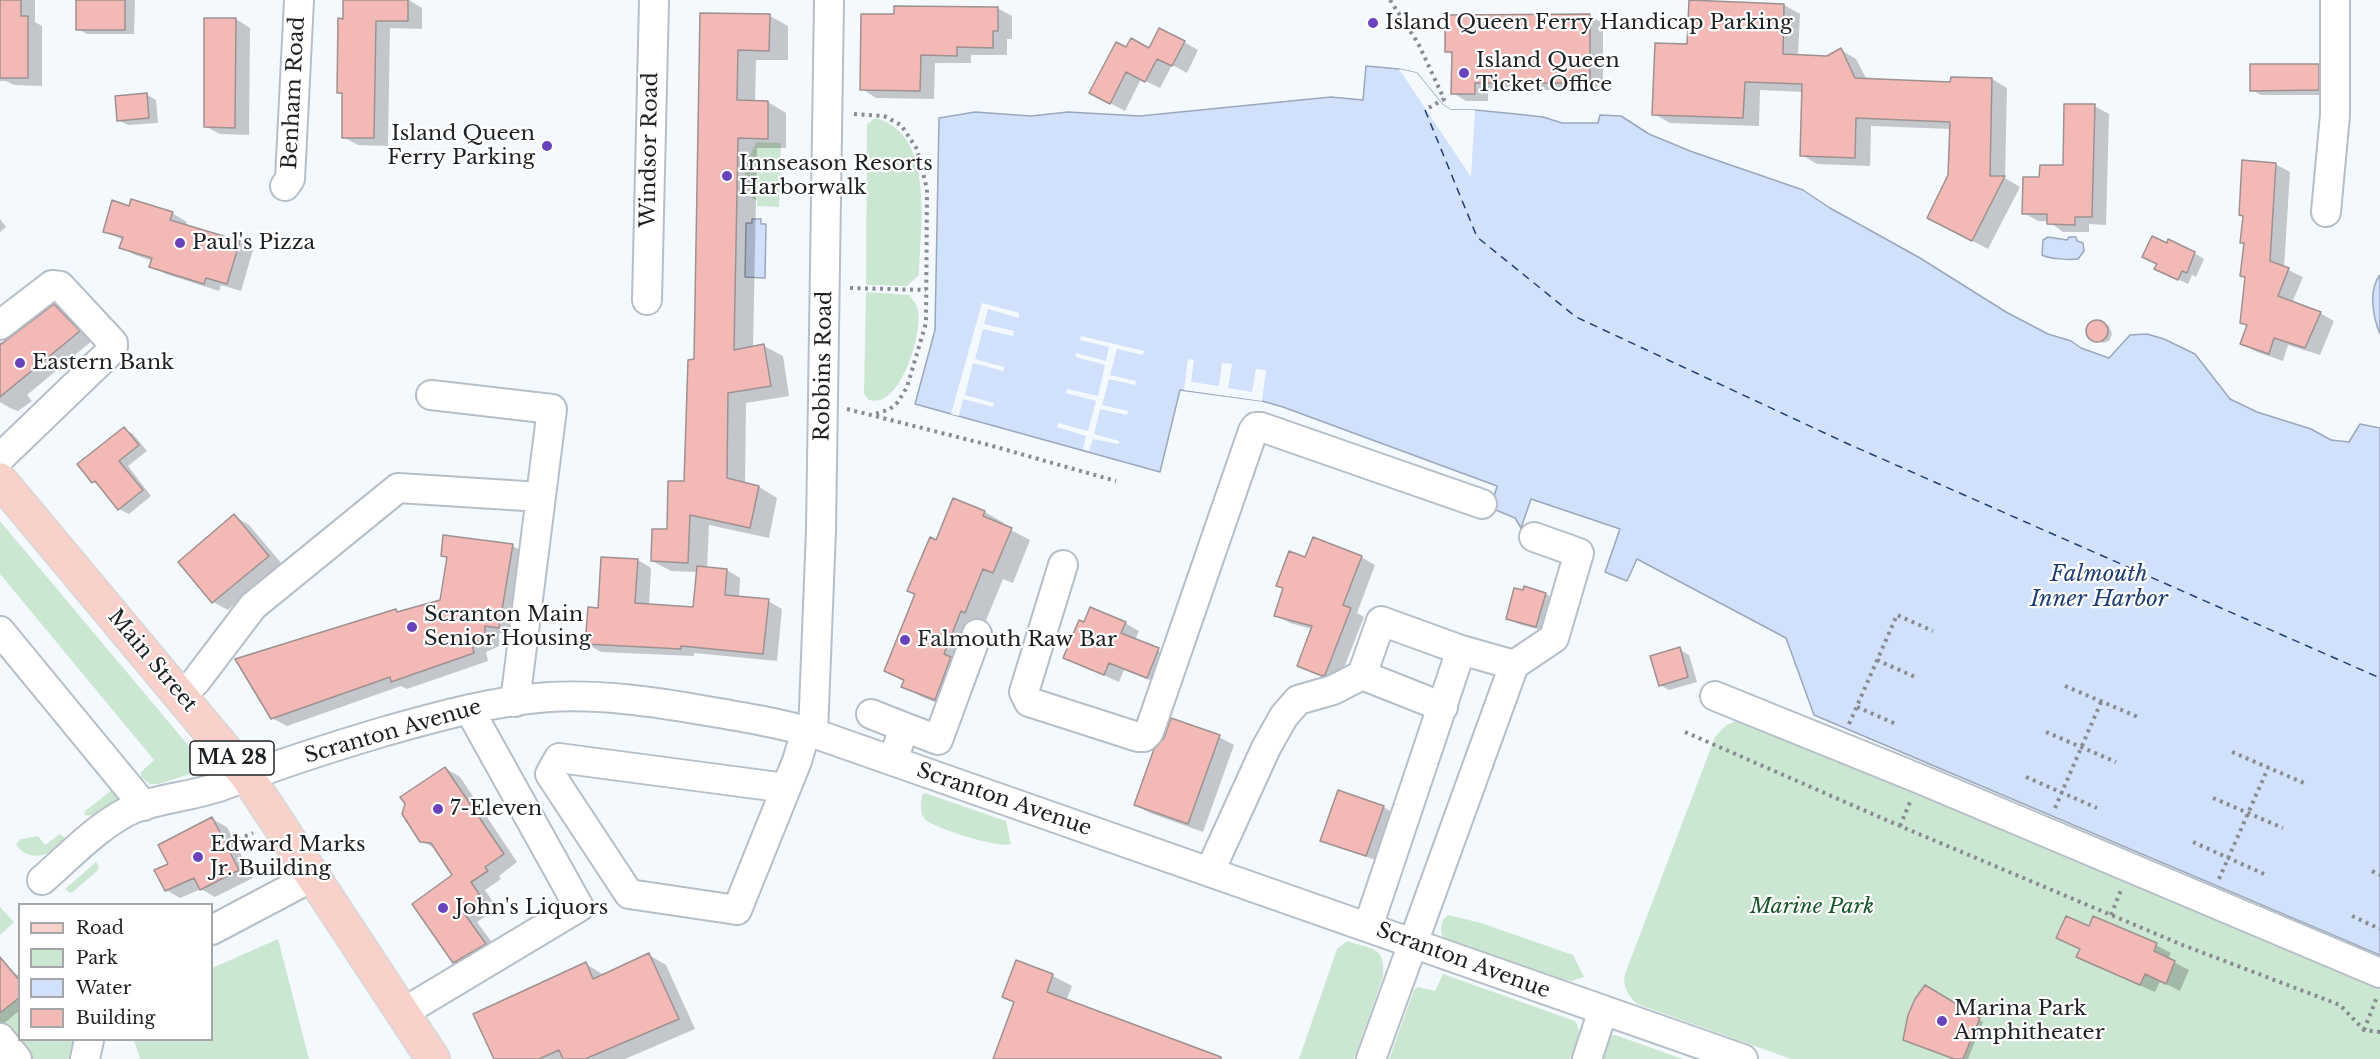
<!DOCTYPE html>
<html>
<head>
<meta charset="utf-8">
<style>
  body { margin:0 }
  #map { position:relative; width:2380px; height:1059px; overflow:hidden; background:#f4f9fe; font-family:"Libre Baskerville",serif }
  canvas { display:block }
  .legend { position:absolute; left:18px; top:903px; width:195px; height:138px; box-sizing:border-box; background:#fff; border:2px solid #a5a6a7; margin:0; padding:8px 10px; list-style:none; font-size:18px; color:#1e2124 }
  .legend li { display:flex; align-items:center; gap:12px; height:30px }
  .legend b { width:30px; border:2px solid #a5a6a7 }
</style>
</head>
<body>
<div id="map">
<canvas width="2380" height="1059"></canvas>
<ul class="legend">
<li><b style="height:8px;background:#f8d1ca"></b>Road</li>
<li><b style="height:16px;background:#cce7d1"></b>Park</li>
<li><b style="height:16px;background:#d1e1fb"></b>Water</li>
<li><b style="height:16px;background:#f2b9b6"></b>Building</li>
</ul>
</div>
<script>
const ctx = document.querySelector('canvas').getContext('2d');
ctx.lineJoin = 'round';
function fillPath(path, color) { ctx.fillStyle = color; ctx.fill(path, 'evenodd'); }
function strokePath(path, color, width, dash) { ctx.strokeStyle = color; ctx.lineWidth = width; ctx.lineCap = dash ? 'butt' : 'round'; ctx.setLineDash(dash || []); ctx.stroke(path); }
function write(font, color, halo, rows, align = 'center') {
  ctx.font = font + ' "Libre Baskerville",serif'; ctx.lineWidth = 4.5; ctx.setLineDash([]); ctx.textBaseline = 'middle'; ctx.strokeStyle = halo; ctx.fillStyle = color; for (const [text, x, y, turn = 0] of rows) {
    ctx.save(); ctx.translate(x, y); ctx.rotate((+turn || 0) * Math.PI / 180); ctx.textAlign = isNaN(turn) ? turn : align; if (halo) ctx.strokeText(text, 0, 0); ctx.fillText(text, 0, 0); ctx.restore();
  }
}
fillPath(new Path2D(`
  M875,118C936,132 920,229 919,275L907,286L866,285L867,124Z
  M756,142L781,143L779,207L757,206V200L752,199L751,187L745,177L744,169Z
  M866,292L909,295C911,298 916,303 917,307C925,326 902,410 869,400L864,394Z
  M0,521L203,763L196,772L159,784H150L141,777V772L154,760L0,574Z
  M1736,721L1750,722L2380,987V1059H1791L1637,1004C1628,995 1622,987 1625,974L1715,737L1726,725Z
  M113,789L120,799L119,801L95,816L84,815L85,811Z
  M925,793L1006,821L1011,844C1001,849 931,828 924,818C919,812 921,802 922,795Z
  M60,834L64,837V844C50,856 28,863 16,844L21,839L38,836L45,845Z
  M96,862L99,866L97,871L74,891L70,893L65,889Z
  M0,907L14,922L0,935Z
  M1448,915L1481,923L1573,955L1584,977L1571,981L1564,980L1443,938C1440,930 1440,920 1448,915Z
  M278,939L309,1059H140L134,1040H212V968Z
  M1347,941C1373,950 1386,946 1383,977L1354,1059H1299L1337,949Z
  M1443,974L1575,1021C1584,1032 1574,1047 1570,1059H1389L1414,990L1418,987L1435,991Z
  M19,997L20,1040H77L72,1059H31L0,1023V1014Z
  M1611,1035H1615L1683,1059H1598L1606,1037Z`), '#cce7d1');
const water = new Path2D(`
  M1366,66L1399,69L1417,73L1442,104L1451,110H1475L1516,114L1543,117L1562,123H1598L1600,115L1621,116L1649,134L1690,151L1803,190L1830,208L1920,258L2006,312L2048,334L2071,341L2081,348L2109,358L2130,335L2147,334L2164,339L2195,354L2230,399L2257,412L2311,429L2331,440L2349,442L2360,424L2380,428V955L1814,715L1786,638L1637,559L1627,581L1605,572L1620,529L1531,499L1521,528L1515,518L1491,508L1497,486L1283,407L1262,401L1180,390L1160,472L915,404L935,330L939,118L975,112L1031,116L1068,112L1140,116L1331,97L1363,100Z
  M752,219H761V224H766L765,278L745,277L746,223H752Z
  M2048,237L2067,240L2069,237H2076L2077,241L2083,243L2084,251L2078,259C2070,260 2049,259 2042,255L2043,240Z
  M2380,275V334C2373,318 2368,289 2380,275Z`);
fillPath(water, '#d1e1fb');
strokePath(water, '#9ba7ba', 1.5);
fillPath(new Path2D(`
  M1399,69L1417,73L1442,104L1451,110H1475L1471,177Z
  M982,303L1019,313V318L988,309L984,324L1014,331L1013,336L983,329L975,359L1004,367L1003,371L973,363L965,395L994,403L993,407L963,399L959,416L951,414Z
  M1081,336L1144,351L1143,355L1117,349L1110,375L1136,381L1135,385L1109,379L1102,405L1128,411L1127,415L1100,409L1094,434L1119,441V444L1093,439L1089,451L1083,449L1086,436L1057,427L1058,423L1088,431L1096,401L1066,393L1067,389L1098,396L1105,365L1076,357V353L1106,361L1109,347L1080,340Z
  M1188,359L1194,360L1191,382L1219,386L1222,363L1232,364L1228,388L1252,392L1256,369L1266,370L1262,401L1184,390Z`), '#f4f9fe');
fillPath(new Path2D(`
  M0,0H35V22L42,26V86L14,85L6,81H0Z
  M78,0H135L134,34H87L78,29Z
  M345,0H409L422,8V29L390,28L388,146L358,145L343,137L344,95L338,92Z
  M1690,1L1784,5L1800,14L1798,56L1827,57L1841,50L1856,59L1867,80L1952,83L1992,79L2007,88L2005,178L2020,187L1988,249L1944,226L1950,175L1951,129L1871,126L1870,166L1817,164L1802,155L1803,92L1760,90L1759,126L1670,123L1654,114L1689,46Z
  M997,8L1012,16V39H1007V55H971V63H935L934,99L876,98L862,89Z
  M702,14L770,16L788,26V60H756L755,102H768L786,113V148H757L753,348L764,346L783,356L789,396L746,403L745,484L759,487L777,498L769,538L709,525L707,569L727,570L740,578L739,598L768,601L782,609L777,661L694,653V656L601,652L587,644L600,609L638,560L651,568L649,605L694,608L698,572L671,571L652,561L668,531L685,483L695,360Z
  M1590,16L1603,23V90H1488V101H1466L1453,93V55L1446,51Z
  M236,19L250,28L249,135L220,134L205,126Z
  M1184,42L1198,50L1187,73L1172,65L1160,88L1141,79L1125,111L1106,101L1127,49L1150,50Z
  M2318,65L2328,71V95H2261L2252,90Z
  M146,94L156,100L158,123L128,125L118,120Z
  M2094,106L2109,114L2106,225L2089,224V232H2063L2048,221H2038L2024,213L2041,179L2064,167Z
  M2275,164L2290,172L2284,268L2303,277L2292,303L2320,313L2334,321L2320,355L2288,345L2283,361L2257,352L2242,344L2248,326L2242,322L2246,277L2245,244L2242,242L2244,217L2240,215Z
  M130,208L172,213L187,222L185,226L239,242L253,250L241,291L221,285L219,291L166,274L151,266L153,261L135,255L121,247L123,240L104,231Z
  M0,219L6,227L0,232Z
  M2194,253L2204,259L2196,277L2192,275L2188,284L2165,273L2158,264Z
  M54,306L69,314L93,340L27,395L32,401L18,411L10,408L0,402V342L6,343Z
  M2096,322L2109,326L2112,334L2109,341L2103,343L2091,338L2087,332L2090,324Z
  M124,429L133,434L147,451L128,466L151,496L129,514L119,509L103,488L93,482Z
  M954,500L985,512L1004,523L1003,526L1030,540L1013,583L1003,579L985,623L954,710L922,697L903,686L905,682L885,671Z
  M234,516L249,525L282,564L228,610L213,602Z
  M513,546L527,554L514,635L499,633V646L486,652L488,661L407,689L401,686L287,726L272,718L396,611L400,613L441,601L448,559L442,555Z
  M1361,557L1375,565L1357,613L1364,617L1338,683L1299,665L1312,629L1290,623L1276,615L1306,559Z
  M1546,594L1555,599L1545,631L1518,624L1508,618Z
  M1125,623L1139,631L1135,640L1173,658L1162,685L1124,670L1119,682L1065,658Z
  M1679,649L1689,655L1697,682L1669,690L1660,685Z
  M1219,737L1234,745L1203,832L1150,813L1136,805L1166,739Z
  M445,768L460,777L517,862L499,876L501,879L485,890L497,908L477,922L499,952L468,971L454,962V876L437,850L422,841Z
  M1339,792L1384,807L1393,813L1376,860L1331,845L1322,840Z
  M212,819L227,827L253,878L215,897L201,889L180,898L166,890L170,865Z
  M2058,938L2156,945L2171,953L2168,959L2189,970L2180,991L2160,981L2155,992L2093,965L2078,957L2081,950Z
  M649,955L666,965L695,1029L625,1059H495L586,964L604,975Z
  M1017,962L1053,976L1072,986L1066,1001L1223,1059H994L1015,1003L1004,997Z
  M6,966L20,977V1010L0,1027V969Z
  M1926,987L1983,1022L1968,1059H1956Z`), '#0003');
strokePath(new Path2D(`
  M1425,110L1477,237L1576,317L1846,443L2380,678`), '#203f73', 1.5, [8, 6]);
const building = new Path2D(`
  M0,0H21V16H28V78H0Z
  M76,0H125V30H76Z
  M343,0H408V21H376L374,138H342V93H337L338,18L343,19Z
  M1689,0L1784,4L1783,54L1827,56L1841,48L1855,78L1950,82L1951,77L1992,78L1990,176H2005L1972,241L1927,218L1948,175L1950,122L1856,118L1855,158L1800,156L1802,84L1745,82L1743,118L1652,115L1655,43L1687,44Z
  M894,6L998,7V31H993V48L957,47V56L921,55L920,91L860,90L861,14H894Z
  M700,13L770,14L769,51L738,50L737,100L768,101V139L738,138L734,350L764,344L771,386L728,393L727,478L759,486L750,528L690,515L688,563L651,561L652,529H667L668,481H684L688,360L694,359Z
  M1590,14V83H1475V94H1451L1452,52H1445V15Z
  M204,18H236L235,128L204,127Z
  M1159,28L1185,41L1172,66L1157,59L1145,82L1126,72L1110,104L1089,93L1116,42L1126,47L1131,38L1149,48Z
  M2250,64H2319V90L2250,91Z
  M147,93L149,118L117,121L115,96Z
  M2064,104H2095L2092,217H2075V225L2047,224V214H2022L2023,177H2039L2040,165H2063Z
  M2242,160L2276,163L2270,261L2289,268L2278,296L2321,312L2305,348L2274,338L2269,354L2240,344L2247,325L2240,323L2245,277L2240,276L2244,243H2240L2243,216L2239,215Z
  M131,199L173,212L170,220L240,241L227,284L206,278L204,284L149,267L152,258L119,248L123,237L103,232L112,200L129,206Z
  M2152,236L2167,243L2168,239L2195,252L2187,273L2182,271L2178,280L2154,269L2157,264L2142,257Z
  M54,304L80,331L0,397V345Z
  M2086 331a11 11 0 1 1 22 0a11 11 0 1 1-22 0Z
  M124,427L139,445L119,461L143,490L118,510L95,481L92,483L77,464Z
  M953,498L985,511L983,516L1012,528L993,573L983,569L965,613L961,611L944,654L951,657L935,700L901,687L904,680L884,671L915,594L907,591L930,537L936,540Z
  M234,514L269,556L212,603L178,562Z
  M443,535L513,544L499,628L485,626V638L472,644L474,653L391,682L390,677L271,719L235,659L396,609L397,612L440,600L447,557L441,556Z
  M1313,537L1362,556L1343,605L1351,608L1325,675L1322,676L1297,666L1312,626L1274,616L1283,588L1276,586L1289,551L1305,557Z
  M601,557L638,559L635,603L693,607L697,566L727,569L725,595L769,599L763,654L681,646V649L585,644L588,607L598,608Z
  M1524,586L1546,593L1536,627L1506,619L1514,588L1523,590Z
  M1090,607L1126,622L1121,633L1159,648L1147,678L1109,663L1104,675L1063,658L1079,620L1084,622Z
  M1680,647L1688,677L1659,686L1650,656Z
  M1171,718L1220,735L1188,824L1134,805L1154,749L1164,738Z
  M445,767L504,854L485,867L488,871L471,882L483,900L464,913L486,944L453,963L412,904L452,875L431,843L420,842L402,814L405,804L400,797Z
  M1338,790L1384,806L1366,856L1320,841Z
  M212,817L239,870L200,890L194,878L165,891L154,870L168,864L158,845Z
  M2066,916L2089,926L2093,916L2157,943L2154,951L2175,961L2166,984L2145,974L2140,985L2076,957L2080,949L2056,938Z
  M649,953L679,1019L585,1059H563L559,1050L539,1059H494L473,1014L586,962L593,979Z
  M0,957L20,981V997L0,1013Z
  M1016,960L1053,974L1047,992L1221,1057V1059H993L1014,1002L1002,997Z
  M1925,985L1980,1018L1963,1059H1954L1903,1040L1908,1015L1915,999Z`);
fillPath(building, '#f2b9b6');
strokePath(building, '#9e9190', 1.5);
const minor = new Path2D(`
  M285,186L290,179L299,0
  M2326,212L2335,115V0
  M647,300L654,0
  M0,325L52,285L60,286L113,343V347L110,352L0,458
  M431,395L552,409L515,702
  M1063,565L1024,692L1029,702L1138,737H1144L1149,732L1253,431L1256,427H1261L1482,504
  M0,631L144,806
  M1514,665L1554,638L1579,553L1534,537
  M1362,675L1381,621L1461,650L1368,927
  M181,696L196,681L253,606L398,488L541,497
  M1715,696L1920,779L2380,973
  M871,714L904,727
  M813,733L821,530L829,0
  M893,761L904,727L938,740L977,634
  M786,788L559,758L550,774L629,894L737,910L797,761L806,731
  M1210,871L1266,748L1284,716L1298,700L1333,690L1362,675L1443,707
  M42,880C69,857 101,822 135,808C165,797 197,796 227,784C279,764 332,747 386,731C440,716 493,701 549,697C602,694 656,702 707,711C743,717 779,723 813,733L1743,1059
  M212,930L314,876
  M404,1012L579,907L469,709
  M0,1038L17,1059
  M85,1059L89,1040
  M1371,1059L1514,665L1461,650
  M1587,1059L1603,1010`);
const major = new Path2D(`
  M0,480L247,776L433,1059`);
strokePath(minor, '#b6bfc7', 32);
strokePath(major, '#d6d7d8', 36);
strokePath(new Path2D(`
  M1390,0L1418,43L1444,99L1425,110
  M854,114L884,116L901,125L917,149L927,189L926,323L907,387L898,402L890,409L872,415
  M850,288L926,290
  M847,409L989,445L1116,481
  M1877,660L1915,677
  M2065,686L2138,717
  M1857,707L1896,724
  M1849,724L1897,615L1933,631
  M1685,732L1900,826L2180,944L2340,1005L2364,1030L2380,1032
  M2046,732L2116,762
  M2232,752L2304,783
  M2026,777L2097,808
  M2213,798L2283,828
  M2055,808L2101,702
  M1900,826L1910,802
  M231,842L253,833
  M2193,842L2264,874
  M2372,871L2380,875
  M2219,879L2268,768
  M2111,915L2121,890
  M2352,916L2380,929
  M2364,1030L2377,997`), '#888c90', 4, [3, 4.5]);
strokePath(minor, '#fff', 28);
strokePath(major, '#f8d1ca', 33);
for (const [x, y, r, color] of [
  [1373,23,6,"#6943bc"],
  [1464,73,6,"#6943bc"],
  [547,146,6,"#6943bc"],
  [727,176,6,"#6943bc"],
  [180,243,6,"#6943bc"],
  [20,363,6,"#6943bc"],
  [412,627,6,"#6943bc"],
  [905,640,6,"#6943bc"],
  [438,809,6,"#6943bc"],
  [198,857,6,"#6943bc"],
  [443,908,6,"#6943bc"],
  [1942,1021,6,"#6943bc"]
]) { const dot = new Path2D(); dot.arc(x, y, r, 0, 2 * Math.PI); ctx.fillStyle = color; ctx.fill(dot); strokePath(dot, '#fff', 2); }
for (const [x, y, w] of [
  [232,758,84]
]) { const box = new Path2D(); box.roundRect(x - w / 2, y - 17, w, 34, 4.5); ctx.fillStyle = '#fff'; ctx.fill(box); strokePath(box, '#1e2124', 1.5); }
write('bold 20px', '#1e2124', null, [
  ["MA 28",232,758]
]);
write('21px', '#1e2124', '#fff', [
  ["Island Queen Ferry Handicap Parking",1385,23],
  ["Island Queen",1476,61],
  ["Ticket Office",1476,85],
  ["Island Queen",535,134,"right"],
  ["Ferry Parking",535,158,"right"],
  ["Innseason Resorts",739,164],
  ["Harborwalk",739,188],
  ["Paul's Pizza",192,243],
  ["Eastern Bank",32,363],
  ["Scranton Main",424,615],
  ["Senior Housing",424,639],
  ["Falmouth Raw Bar",917,640],
  ["7-Eleven",450,809],
  ["Edward Marks",210,845],
  ["Jr. Building",210,869],
  ["John's Liquors",455,908],
  ["Marina Park",1954,1009],
  ["Amphitheater",1954,1033]
], 'left');
write('21px', '#1e2124', '#fff', [
  ["Benham Road",294,93,-87],
  ["Windsor Road",650,150,-89],
  ["Robbins Road",824,366,-89],
  ["Main Street",152,661,50],
  ["Scranton Avenue",393,732,-16],
  ["Scranton Avenue",1004,800,19],
  ["Scranton Avenue",1463,961,20]
]);
write('italic 21px', '#16562a', '#fff', [
  ["Marine Park",1812,907]
]);
write('italic 22px', '#203f73', '#fff', [
  ["Falmouth",2099,575],
  ["Inner Harbor",2099,600]
]);
</script>
</body>
</html>
